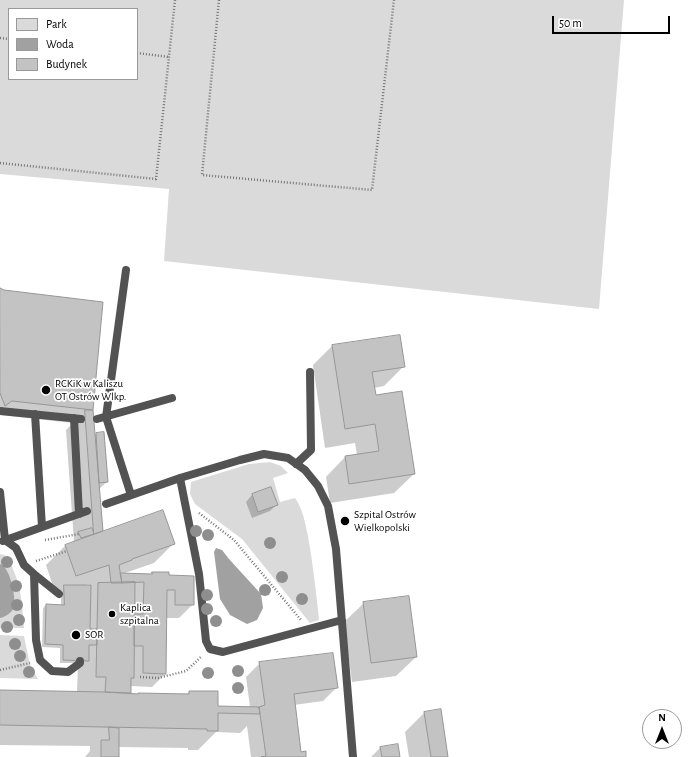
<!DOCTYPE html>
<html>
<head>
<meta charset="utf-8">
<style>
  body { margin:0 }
  #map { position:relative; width:690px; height:757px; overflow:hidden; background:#fff; font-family:"Alegreya Sans",sans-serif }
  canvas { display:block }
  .legend { position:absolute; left:8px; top:8px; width:130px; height:72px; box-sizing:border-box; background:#fff; border:1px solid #999; margin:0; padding:5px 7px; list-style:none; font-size:12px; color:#000 }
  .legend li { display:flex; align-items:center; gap:8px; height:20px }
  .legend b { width:20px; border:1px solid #999 }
  .north { position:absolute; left:642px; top:709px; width:40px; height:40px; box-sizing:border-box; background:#fff; border:1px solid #999; border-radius:50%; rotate:0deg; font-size:11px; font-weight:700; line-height:16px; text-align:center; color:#000 }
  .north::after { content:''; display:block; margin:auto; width:14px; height:18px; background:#000; clip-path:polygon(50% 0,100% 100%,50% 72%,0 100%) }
  .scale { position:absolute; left:552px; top:16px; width:118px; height:18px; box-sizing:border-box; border:2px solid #000; border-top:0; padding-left:5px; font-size:12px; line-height:14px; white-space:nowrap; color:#000; -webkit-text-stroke:3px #fff; paint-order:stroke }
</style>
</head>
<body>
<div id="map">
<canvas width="690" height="757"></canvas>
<ul class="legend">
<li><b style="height:11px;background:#dadada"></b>Park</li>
<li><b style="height:11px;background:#a1a1a1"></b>Woda</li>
<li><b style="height:11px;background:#c3c3c3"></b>Budynek</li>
</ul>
<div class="north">N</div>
<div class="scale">50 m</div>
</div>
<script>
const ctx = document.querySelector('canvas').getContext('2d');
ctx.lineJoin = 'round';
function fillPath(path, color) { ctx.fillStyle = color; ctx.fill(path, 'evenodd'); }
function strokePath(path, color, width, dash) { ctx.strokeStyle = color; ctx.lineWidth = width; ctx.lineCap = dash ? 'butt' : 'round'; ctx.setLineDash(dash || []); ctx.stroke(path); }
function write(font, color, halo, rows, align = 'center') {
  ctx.font = font + ' "Alegreya Sans",sans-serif'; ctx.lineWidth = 3.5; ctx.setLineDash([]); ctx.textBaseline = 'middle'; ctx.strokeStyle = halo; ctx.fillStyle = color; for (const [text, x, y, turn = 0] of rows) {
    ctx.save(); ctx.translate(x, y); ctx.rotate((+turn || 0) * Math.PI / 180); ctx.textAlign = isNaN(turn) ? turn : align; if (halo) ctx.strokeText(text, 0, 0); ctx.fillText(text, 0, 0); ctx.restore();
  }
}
fillPath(new Path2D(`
  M0,0H624L599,309L164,261L169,189L0,174ZM9,9H137V79H9Z
  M270,462L281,466L288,473L273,478L280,502L295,498C303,509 305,523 308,536C313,564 316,592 319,620L310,623L242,539L195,504L190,494L191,482L249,464Z
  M0,554L5,555C21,578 22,602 24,628H0Z
  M0,635L24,636L30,665L38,679L0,678Z`), '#dadada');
fillPath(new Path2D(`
  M216,548L222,550L229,559L261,594L263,608L257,620L247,624L230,615L220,599L214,552Z
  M0,564C2,565 4,566 5,568C11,575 17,600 13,609C11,613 5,617 0,618Z`), '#a1a1a1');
fillPath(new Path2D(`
  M0,289L93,410L91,411L95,435L96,434L107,482L99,489L103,532L173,544L154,563L122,574L150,575L152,573L168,576L193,604L179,618H166L165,674L152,687L130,686V694L186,695L189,692L217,707H250L246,677L260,663L336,688L323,701L294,705L300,753L305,757H251L247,726L240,733L216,732L198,750H188V748L118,747V757H85L90,751V746L0,745V691L77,692L78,663H60V648L42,647L43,608L46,605L61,606V593L56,595L46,565L65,546L74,542L66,430L73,423L0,415ZM89,584L90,586H83Z
  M332,346L403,367L384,386L374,388L375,396L414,474L394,493L330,503L326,477L345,457L357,455L355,443L325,448L313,365Z
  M252,495L276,505L270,511L252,518L246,502Z
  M364,603L416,657L396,676L352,682L344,622Z
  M425,712L447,757H409L405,732Z
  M380,748L399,757H371Z`), '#0003');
const building = new Path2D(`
  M0,288L4,290L103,302L93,410L12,401L5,406L0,393Z
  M400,335L405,367L372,372L376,395L402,391L415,474L349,484L345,456L379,451L375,424L345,429L332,345Z
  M85,410H93L103,531L94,534Z
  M104,432L108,482L99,483L96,433Z
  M271,487L278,505L258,512L252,494Z
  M163,510L175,544L132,559V560L119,565L122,583H111L109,565L76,576L65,545Z
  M92,528L94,534L81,538L78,532Z
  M152,572H169V575L194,576V605H175V590H167L166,674L143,673V646H134V614H143L144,582L122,583L120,573L152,574Z
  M135,582L134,678H131V693L105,692L106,677H96L98,583Z
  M64,585H91L90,629H97V645H89V661L63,660V645L45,644L46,604L64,605Z
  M409,596L417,657L371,663L363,602Z
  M333,653L338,688L294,694L301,752L306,751V757H261L266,756L259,707L265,705L259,662Z
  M0,690L105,692L138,694V693L189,694V691H218V706L259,707L260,714L218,713V731H207V729L0,725Z
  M441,709L448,757H431L424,712Z
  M109,727L119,728V757H101V740H109Z
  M398,744L400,757H382L380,747Z`);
fillPath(building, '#c3c3c3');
strokePath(building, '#979797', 1);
strokePath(new Path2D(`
  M219,0L202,175L372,190L394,0
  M0,38L9,39
  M137,53L169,57
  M0,163L156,179L175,0
  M199,513L234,540L301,620
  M45,540L79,534
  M36,561L67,551
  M0,670L30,663
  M140,677L158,678L186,671L202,656`), '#757575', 2.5, [1, 2]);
strokePath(new Path2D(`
  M126,270L106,417L131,495
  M0,411L81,419
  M35,414L42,527
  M74,418L79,514
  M97,419L172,398
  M296,464L311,450L310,372
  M180,478L199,574L206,641L210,649L223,652L342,620
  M0,492L5,540L16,548L24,565L34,574L36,640L40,660L52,671L68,672L80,663V661
  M106,504L180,478L240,460L264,454L288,458L305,470L318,486L328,506L336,549L353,757
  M3,541L87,511
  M34,574L59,594`), '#535353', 8);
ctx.fillStyle = '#8e8e8e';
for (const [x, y] of [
  [196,531],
  [208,535],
  [270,543],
  [7,562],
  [282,577],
  [16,586],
  [265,590],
  [207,595],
  [302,599],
  [17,605],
  [207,609],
  [19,620],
  [216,621],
  [7,627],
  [15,644],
  [20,656],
  [238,671],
  [29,672],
  [208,673],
  [238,688]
]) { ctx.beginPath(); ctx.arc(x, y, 6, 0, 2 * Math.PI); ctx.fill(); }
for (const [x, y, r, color] of [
  [46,390,5,"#000"],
  [345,521,5,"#000"],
  [112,614,4,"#000"],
  [76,635,5,"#000"]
]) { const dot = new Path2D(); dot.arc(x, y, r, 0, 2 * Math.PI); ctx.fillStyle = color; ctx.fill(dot); strokePath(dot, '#fff', 1.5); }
write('11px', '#000', '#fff', [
  ["RCKiK w Kaliszu",55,384],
  ["OT Ostrów Wlkp.",55,397],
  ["Szpital Ostrów",354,515],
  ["Wielkopolski",354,528],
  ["Kaplica",120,608],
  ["szpitalna",120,621],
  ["SOR",85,635]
], 'left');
</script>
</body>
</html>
